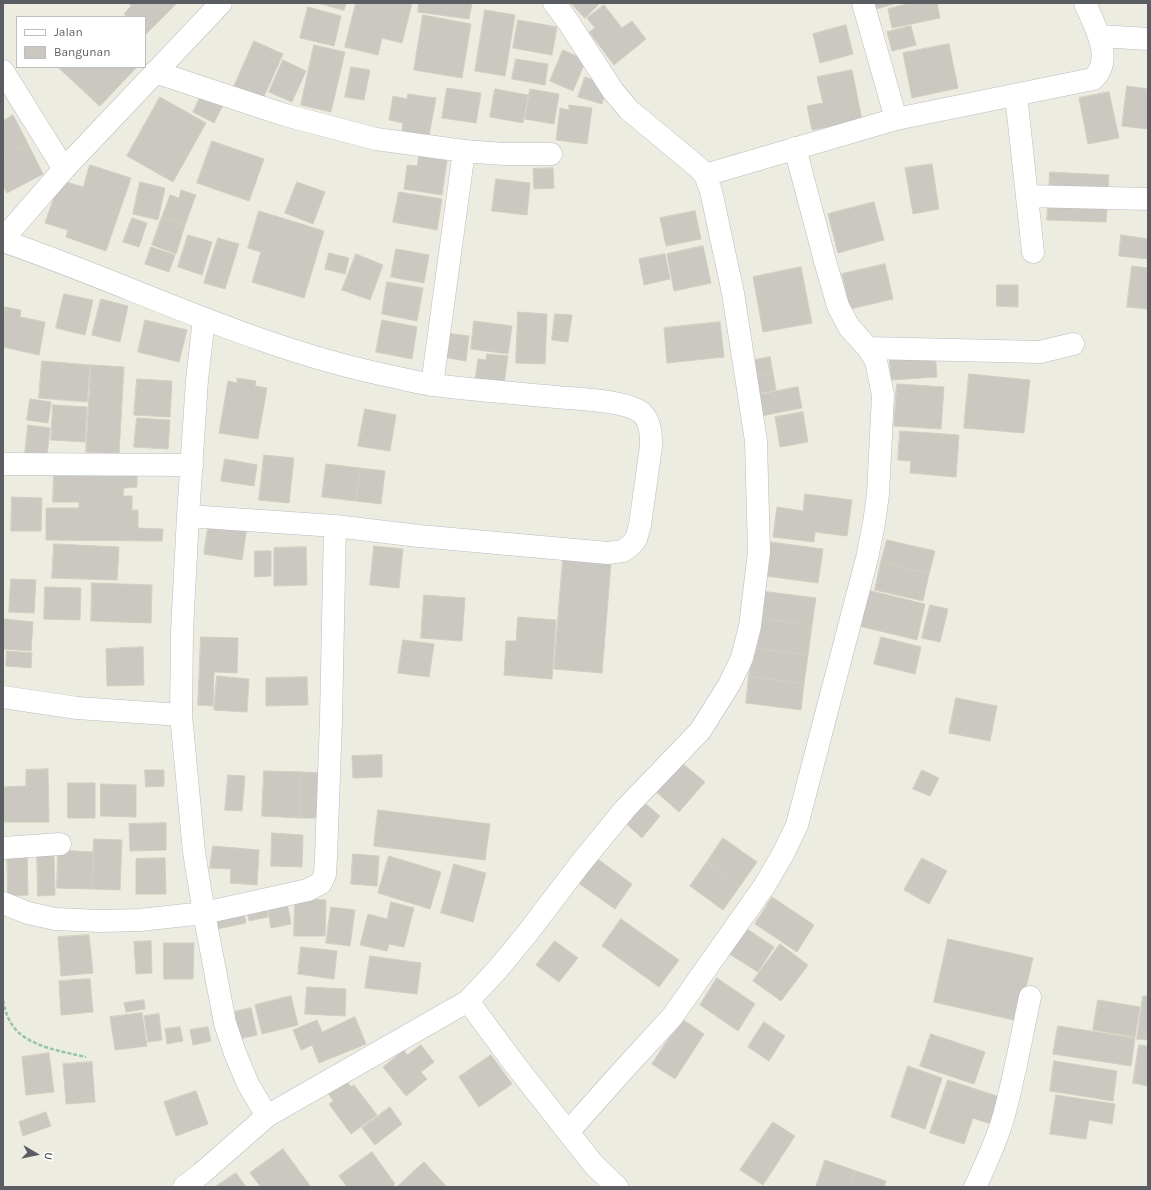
<!DOCTYPE html>
<html>
<head>
<meta charset="utf-8">
<style>
  body { margin:0 }
  #map { position:relative; width:1151px; height:1190px; overflow:hidden; background:#edece1; font-family:Karla,sans-serif }
  canvas { display:block }
  .frame { position:absolute; inset:0; border:4px solid #5a5d62; pointer-events:none }
  .legend { position:absolute; left:16px; top:16px; width:130px; height:52px; box-sizing:border-box; background:#fff; border:1px solid #bdbec0; margin:0; padding:5px 7px; list-style:none; font-size:12px; color:#5a5d62 }
  .legend li { display:flex; align-items:center; gap:8px; height:20px }
  .legend b { width:20px; border:1px solid #bdbec0 }
  .north { position:absolute; left:16px; top:1134px; width:40px; height:40px; -webkit-text-stroke:3px #fff; paint-order:stroke; rotate:99deg; font-size:11px; font-weight:700; line-height:16px; text-align:center; color:#5a5d62 }
  .north::after { content:''; display:block; margin:auto; width:14px; height:18px; background:#5a5d62; clip-path:polygon(50% 0,100% 100%,50% 72%,0 100%) }
</style>
</head>
<body>
<div id="map">
<canvas width="1151" height="1190"></canvas>
<div class="frame"></div>
<ul class="legend">
<li><b style="height:5px;background:#fff"></b>Jalan</li>
<li><b style="height:11px;background:#cac8c1"></b>Bangunan</li>
</ul>
<div class="north">U</div>
</div>
<script>
const ctx = document.querySelector('canvas').getContext('2d');
ctx.lineJoin = 'round';
function fillPath(path, color) { ctx.fillStyle = color; ctx.fill(path, 'evenodd'); }
function strokePath(path, color, width, dash) { ctx.strokeStyle = color; ctx.lineWidth = width; ctx.lineCap = dash ? 'butt' : 'round'; ctx.setLineDash(dash || []); ctx.stroke(path); }
const building = new Path2D(`
  M129,3H177L145,35V17H127L124,14L131,6Z
  M318,3H346L344,10Z
  M356,3H412L402,43L382,38L378,55L345,47Z
  M419,3H472L469,19L418,12Z
  M571,3H600L585,18Z
  M871,3H897L873,10Z
  M912,3H937L940,18L892,28L888,9Z
  M604,5L622,28L632,21L646,39L614,65L589,32L595,28L587,18Z
  M308,7L341,16L334,46L300,38Z
  M485,10L515,15L505,76L475,71Z
  M423,15L471,24L462,78L414,70Z
  M518,20L557,27L552,55L513,48Z
  M846,25L853,54L820,63L813,34Z
  M911,26L916,45L892,51L887,32Z
  M254,41L283,54L261,103L232,91Z
  M949,44L958,88L912,98L903,53Z
  M314,45L345,52L331,112L301,105Z
  M563,50L586,60L573,91L550,81Z
  M516,59L548,64L545,85L512,79Z
  M283,60L306,71L292,102L269,92Z
  M58,67H135L136,68L100,106Z
  M351,67L370,70L364,100L345,97Z
  M852,70L862,120L812,130L807,106L823,103L817,77Z
  M585,77L608,85L602,104L578,97Z
  M1127,86L1148,89V129L1122,126Z
  M447,88L481,93L476,123L442,118Z
  M495,89L528,95L523,123L490,117Z
  M530,89L559,94L554,124L525,119Z
  M203,91L224,103L214,123L193,112Z
  M1109,92L1119,138L1088,144L1079,98Z
  M408,94L436,98L429,136L402,131L403,123L389,120L393,96L407,99Z
  M160,97L206,123L173,182L127,156Z
  M569,105L592,108L587,144L556,140L560,108L569,110Z
  M13,115L28,144L3,157V121Z
  M212,141L264,159L249,201L197,183Z
  M28,144L43,174L7,193L3,185V157Z
  M419,156L447,160L442,195L404,189L407,165L417,166Z
  M932,164L939,209L913,214L905,168Z
  M90,165L131,178L106,251L66,237L68,230L45,223L60,180L83,187Z
  M553,168L554,188L534,189L533,169Z
  M1050,172L1109,175L1106,222L1047,220Z
  M496,179L530,183L527,215L492,211Z
  M140,182L165,188L158,220L133,214Z
  M297,182L325,192L313,224L285,213Z
  M181,190L196,195L185,225L162,217L170,195L179,198Z
  M399,192L442,199L437,230L393,222Z
  M874,202L884,240L838,253L828,214Z
  M259,211L324,231L304,298L252,282L261,252L248,248Z
  M695,211L701,239L666,246L660,218Z
  M162,217L185,225L176,254L152,245Z
  M132,218L147,223L139,247L123,242Z
  M188,235L212,242L202,275L178,267Z
  M1121,235L1148,239V259L1119,256Z
  M218,238L239,244L225,289L204,283Z
  M703,246L711,283L674,291L667,254Z
  M151,247L175,255L169,272L145,264Z
  M396,249L429,255L424,283L391,277Z
  M329,253L349,258L345,274L325,269Z
  M356,254L383,265L370,300L342,290Z
  M665,254L670,279L644,285L639,259Z
  M885,264L893,299L850,309L842,274Z
  M1132,266L1148,268V309L1127,307Z
  M801,267L812,323L763,332L753,277Z
  M387,282L423,288L417,321L382,314Z
  M997,285H1018V307L997,306Z
  M64,294L93,300L85,335L56,328Z
  M101,299L128,306L120,342L92,335Z
  M5,307L21,310L20,317L45,322L39,355L3,347V314H4Z
  M518,312L547,314L545,364L516,363Z
  M555,314L572,315L568,342L552,340Z
  M145,320L187,330L179,362L138,352Z
  M382,320L417,327L412,359L376,352Z
  M474,321L512,326L508,354L471,349Z
  M720,322L724,357L667,363L664,328Z
  M446,333L469,336L466,361L443,357Z
  M935,350L937,377L891,380L889,354Z
  M487,354L508,356L504,384L475,380L478,359L486,360Z
  M770,357L773,373L748,378L745,362Z
  M42,361L90,365L87,402L39,398Z
  M91,365L124,367L119,454L86,452Z
  M773,373L776,390L751,395L748,378Z
  M969,374L1030,380L1024,433L964,428Z
  M237,378L256,381L255,386L267,388L258,439L219,433L228,381L237,383Z
  M137,379L172,381L170,417L134,415Z
  M897,384L944,387L941,429L894,426Z
  M798,387L802,408L756,417L752,396Z
  M30,399L51,402L48,423L27,420Z
  M53,405L87,407L85,442L51,440Z
  M365,409L396,415L390,451L358,446Z
  M803,412L808,442L780,447L775,417Z
  M137,418L170,420L168,449L134,447Z
  M28,425L50,428L47,456L25,454Z
  M900,431L959,435L956,477L910,473L911,461L898,460Z
  M264,455L294,458L289,503L259,500Z
  M225,459L257,465L254,486L221,481Z
  M326,464L360,468L356,501L322,497Z
  M360,468L385,471L381,504L356,501Z
  M54,471H137V487L124,488L123,496H132V510H138V528L163,529L162,541L46,540V508H79V502H53Z
  M805,494L852,500L847,536L815,532L814,542L773,537L777,507L803,511Z
  M12,497L42,498L41,531H11Z
  M209,521L247,527L242,560L204,554Z
  M887,540L935,551L929,574L881,562Z
  M771,542L823,549L818,583L766,576Z
  M54,544L119,547L117,580L52,578Z
  M374,546L403,549L399,588L370,585Z
  M306,547L307,585L274,586V548Z
  M255,551H271V576L255,577Z
  M563,559L611,563L602,673L554,669Z
  M881,562L929,574L923,601L875,590Z
  M11,579L36,580L34,613L9,612Z
  M92,583L152,585L151,623L91,621Z
  M45,587L81,588L80,620L44,619Z
  M863,589L925,604L917,640L855,625Z
  M761,591L816,598L812,625L758,618Z
  M424,595L465,598L462,641L421,638Z
  M930,605L948,609L940,642L922,638Z
  M518,617L556,620L552,679L504,675L506,641H516Z
  M758,618L812,625L808,655L754,648Z
  M4,619L33,622L31,651L3,649Z
  M201,637L238,638L237,673L214,672L213,706L198,705Z
  M881,637L921,647L915,674L874,664Z
  M403,640L434,644L429,677L398,673Z
  M143,647L144,685L107,686L106,649Z
  M754,648L808,655L804,684L749,676Z
  M7,651L32,653L31,668L6,666Z
  M217,676L249,679L247,712L214,710Z
  M749,676L804,684L801,710L746,703Z
  M307,677L308,705L266,706V678Z
  M956,698L997,706L990,741L949,733Z
  M382,755V777L353,778L352,756Z
  M678,760L705,782L679,812L653,789Z
  M48,769L49,822H3V787L26,786V770Z
  M145,770H164V786L146,787Z
  M922,770L939,778L930,796L913,789Z
  M264,771L301,772L300,818L262,816Z
  M301,772L323,773L320,818H300Z
  M228,775L245,776L242,811L225,810Z
  M68,783H95V818H68Z
  M101,784L136,785V817L101,816Z
  M640,799L660,816L642,838L622,820Z
  M378,810L490,824L485,860L374,846Z
  M166,823V850L130,851L129,824Z
  M272,833L303,835L302,867L271,866Z
  M723,838L757,862L740,886L707,862Z
  M94,839L122,840L120,890L92,889Z
  M213,846L259,850L257,885L230,883L231,869L210,868Z
  M58,850L94,852L92,889L57,888Z
  M7,854H27L28,895L8,896Z
  M37,854H54L55,895L38,896Z
  M353,854L379,856L377,886L351,884Z
  M592,855L632,884L615,909L574,880Z
  M389,856L441,872L430,909L378,893Z
  M165,858L166,894H136V859Z
  M922,858L947,871L929,904L904,890Z
  M707,862L740,886L723,910L690,886Z
  M454,864L486,873L473,922L441,913Z
  M772,897L814,925L797,952L755,924Z
  M295,899L326,900L325,936H294Z
  M265,902L268,917L249,921L246,906Z
  M287,902L291,924L271,928L267,905Z
  M391,902L414,908L404,947L389,944L387,951L360,945L368,914L387,919Z
  M331,907L355,910L350,946L326,943Z
  M243,909L246,923L217,929L215,915Z
  M621,919L679,960L659,987L602,946Z
  M740,924L774,947L758,972L723,950Z
  M89,935L93,973L61,976L58,937Z
  M948,939L1033,958L1018,1021L934,1002Z
  M151,941L152,973L136,974L134,942Z
  M555,941L578,958L559,982L536,965Z
  M164,943H194L193,979H164Z
  M780,944L808,965L781,1001L753,981Z
  M301,947L337,951L334,979L298,974Z
  M370,956L421,963L417,994L365,988Z
  M717,978L755,1004L738,1031L700,1005Z
  M90,979L93,1012L61,1015L59,981Z
  M307,987L346,989L345,1016L305,1014Z
  M291,996L298,1025L262,1034L255,1005Z
  M1143,996H1148V1040L1137,1039Z
  M144,1000L145,1009L126,1012L124,1003Z
  M1098,1000L1140,1007L1135,1037L1093,1030Z
  M251,1008L257,1035L235,1040L229,1013Z
  M142,1013L147,1046L115,1050L110,1017Z
  M159,1014L162,1040L148,1042L144,1016Z
  M355,1017L366,1044L319,1063L312,1045L301,1050L293,1030L317,1020L322,1032Z
  M682,1019L704,1034L675,1079L652,1064Z
  M764,1022L785,1036L769,1061L748,1047Z
  M1058,1026L1135,1038L1131,1066L1053,1054Z
  M180,1027L183,1041L167,1044L165,1029Z
  M208,1027L211,1041L193,1045L190,1030Z
  M931,1034L985,1052L974,1084L920,1066Z
  M421,1045L434,1062L421,1072L427,1079L406,1096L383,1067L404,1050L407,1055Z
  M1139,1045L1148,1046V1086L1133,1083Z
  M49,1053L54,1092L26,1095L22,1057Z
  M491,1055L512,1084L479,1107L459,1077Z
  M1054,1061L1117,1071L1113,1101L1050,1091Z
  M92,1062L95,1102L66,1104L63,1064Z
  M908,1066L942,1078L925,1129L891,1117Z
  M346,1080L351,1087L354,1085L377,1115L351,1134L329,1104L333,1101L328,1093Z
  M948,1080L1003,1098L994,1125L973,1118L964,1144L930,1133Z
  M196,1091L208,1124L176,1136L164,1102Z
  M1056,1095L1115,1104L1112,1124L1089,1120L1086,1139L1050,1134Z
  M390,1107L402,1124L375,1145L362,1128Z
  M46,1112L51,1126L23,1136L19,1122Z
  M773,1122L795,1136L763,1185L740,1170Z
  M283,1149L311,1187H261L250,1173Z
  M372,1152L395,1184L392,1187H347L339,1176Z
  M825,1160L856,1171L851,1187H816Z
  M424,1162L446,1186L397,1187Z
  M856,1171L886,1181L884,1187H851Z
  M236,1173L246,1187H215Z`);
fillPath(building, '#cac8c1');
strokePath(building, '#d2cec0', 1);
const minor = new Path2D(`
  M863,3L896,119
  M1099,36L1148,39
  M3,71L64,169
  M155,72L285,115L376,139L464,151L504,154H551
  M1016,95L1033,252
  M705,175L896,119L1093,79C1115,59 1094,25 1085,3
  M1027,196L1148,199
  M3,239L64,169L221,3
  M3,241C131,285 252,347 385,375C401,378 417,383 433,385C474,390 515,393 556,397C577,399 626,400 642,413C651,422 651,435 651,446L640,525L636,539L630,546L623,551L608,553L419,536L335,526L188,516
  M204,319L197,380L188,516L182,631L181,715L194,852L204,913L225,1023L235,1053L248,1084L267,1116
  M868,348L1040,352L1073,344
  M432,385L464,151
  M3,464L192,465
  M3,697L77,708L181,715
  M3,848L60,844
  M3,903L28,913L55,919L100,921L140,920L204,913L308,890L321,883L325,874L326,857L331,720L335,526
  M468,1001L516,1066L594,1165L617,1187
  M568,1132L626,1067L672,1017L765,885L783,854L797,825L867,558L874,523L878,494L883,395L876,361L868,348L849,327L838,306L825,261L795,148
  M184,1187L202,1173L267,1116L468,1001L497,970L526,935L580,864L625,809L700,731L729,685L742,658L750,626L759,552L756,441L733,293L711,191L705,175L699,168L629,110L613,91L567,20L554,3
  M975,1187C985,1166 995,1144 1002,1122C1014,1081 1021,1038 1030,997`);
strokePath(minor, '#b9bbc0', 23);
strokePath(new Path2D(`
  M3,1000C5,1010 7,1018 13,1026C26,1046 64,1052 86,1057`), '#96c6a9', 2.5, [4, 2]);
strokePath(minor, '#fff', 22);
</script>
</body>
</html>
